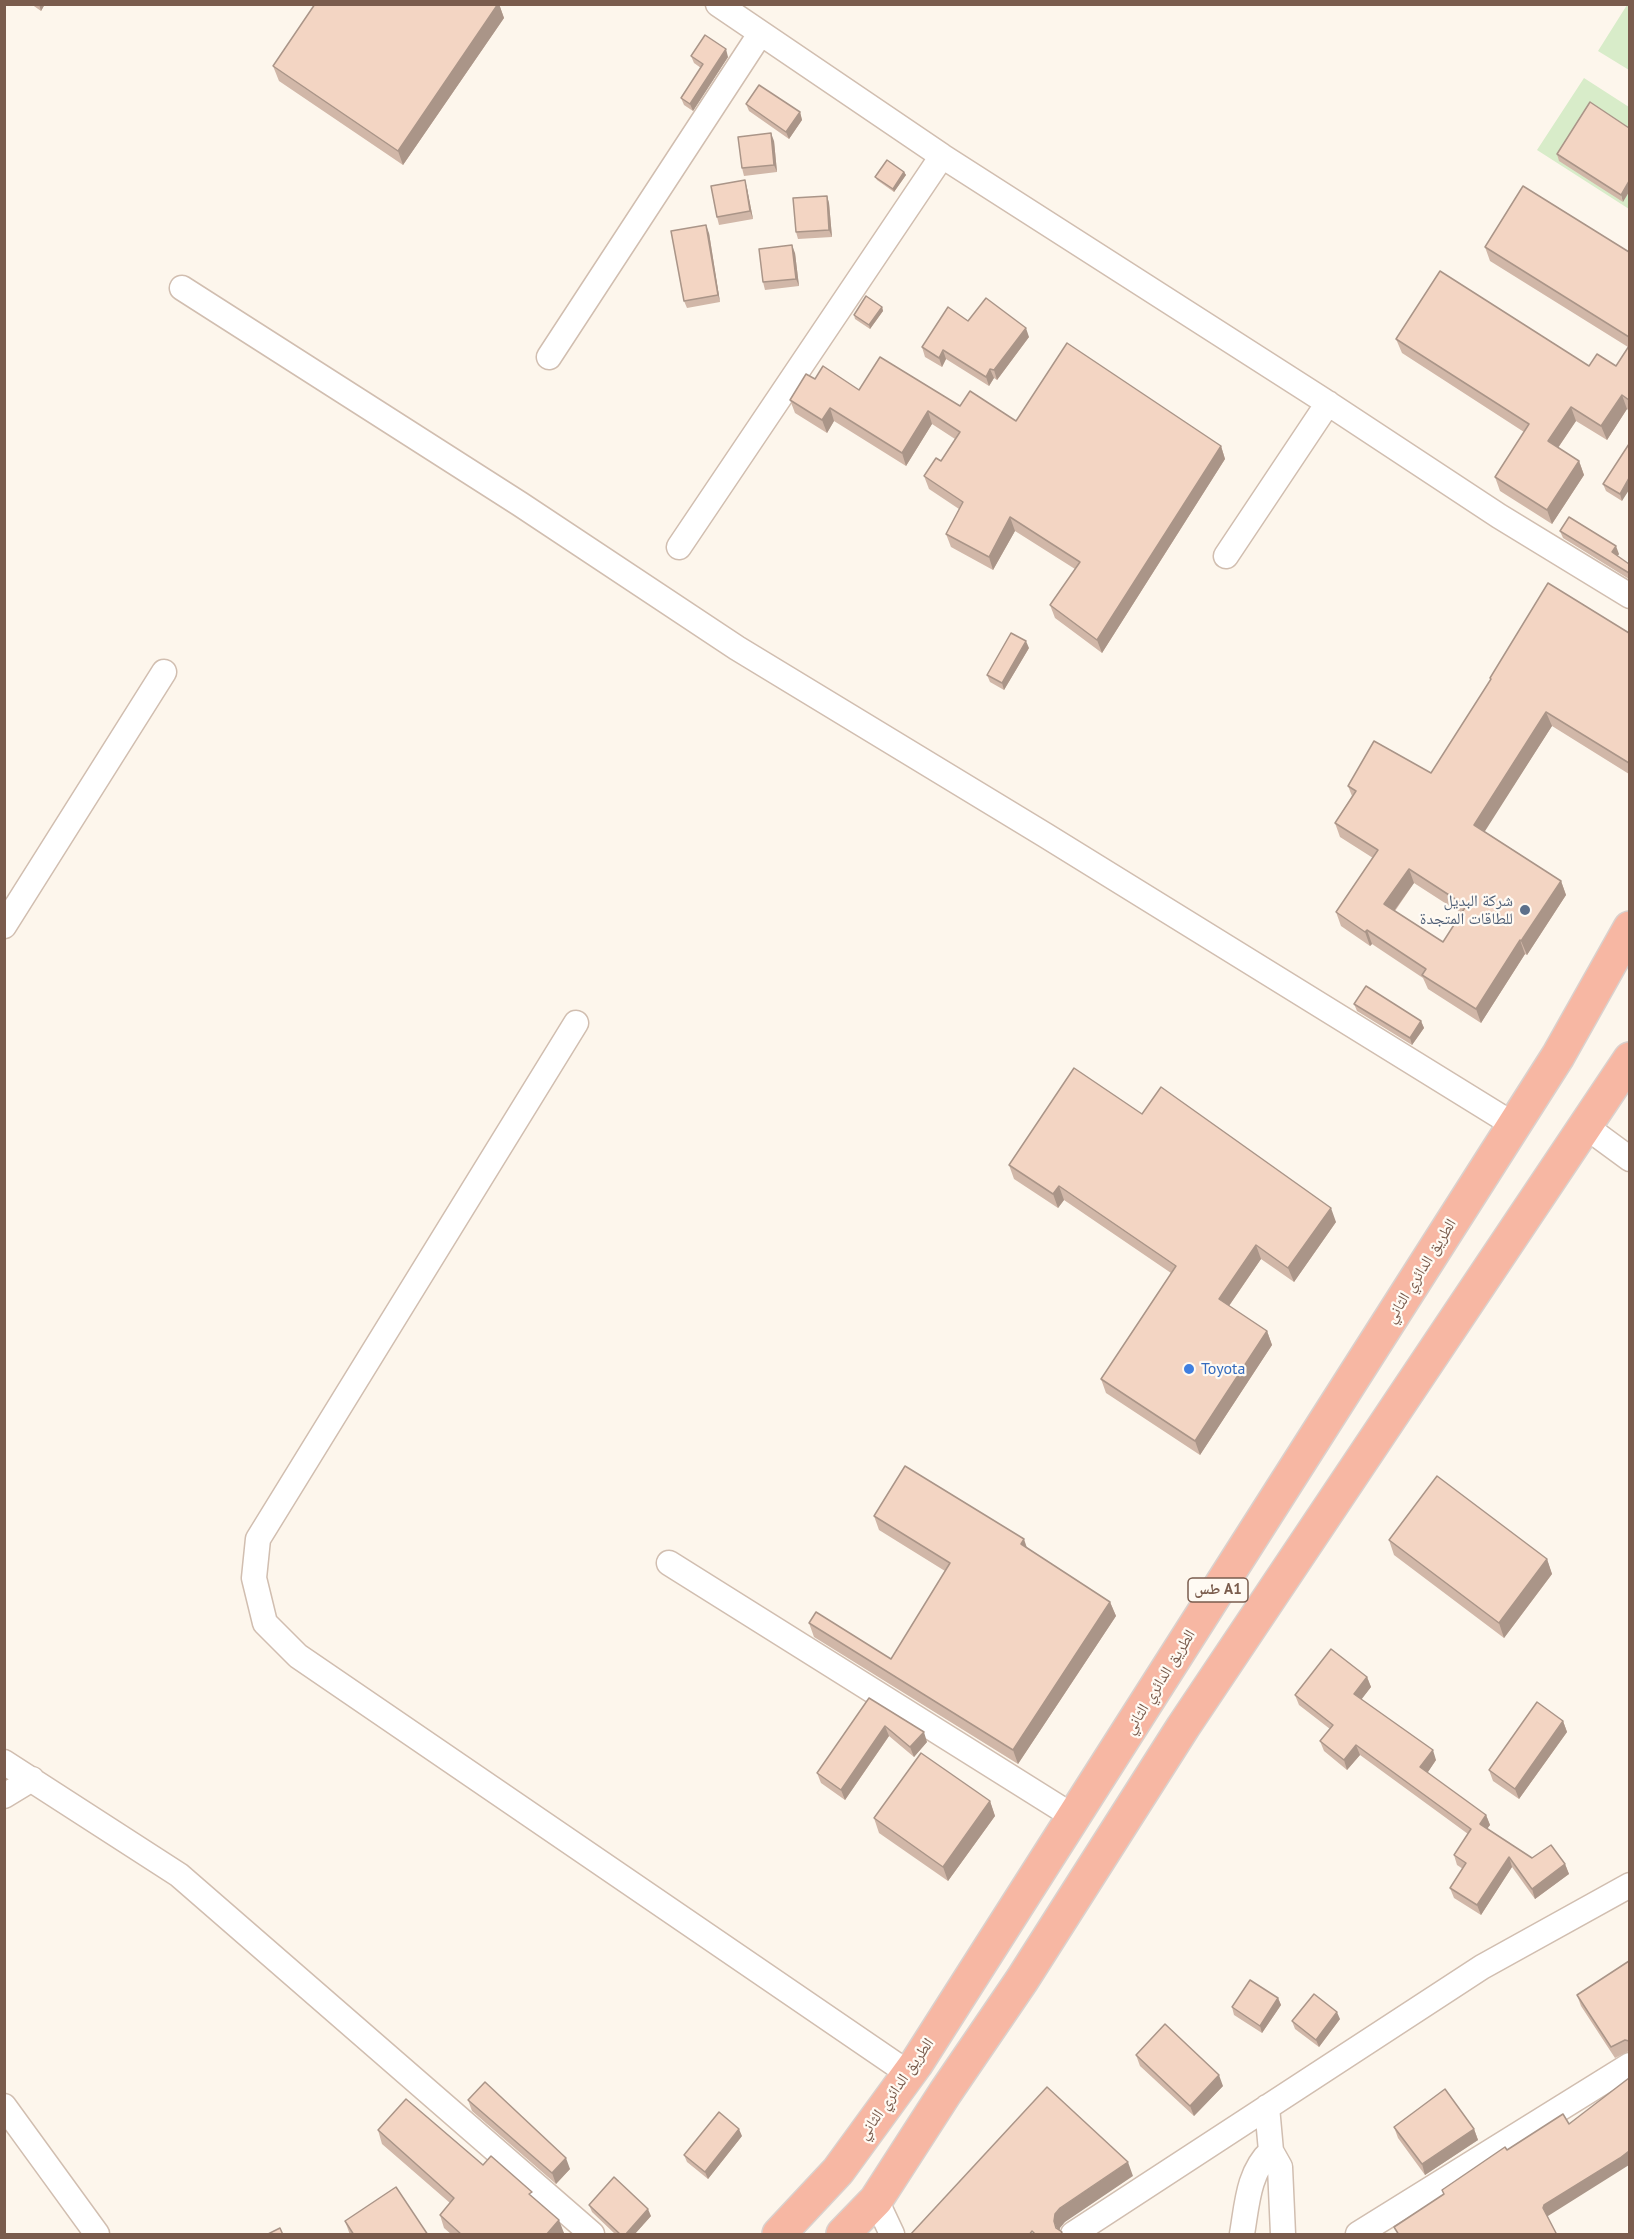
<!DOCTYPE html>
<html>
<head>
<meta charset="utf-8">
<style>
  body { margin:0 }
  #map { position:relative; width:1634px; height:2239px; overflow:hidden; background:#fdf6ec; font-family:"PT Sans",sans-serif }
  canvas { display:block }
  .frame { position:absolute; inset:0; border:6px solid #7a5c4d; pointer-events:none }
</style>
</head>
<body>
<div id="map">
<canvas width="1634" height="2239"></canvas>
<div class="frame"></div>
</div>
<script>
const ctx = document.querySelector('canvas').getContext('2d');
ctx.lineJoin = 'round';
function fillPath(path, color) { ctx.fillStyle = color; ctx.fill(path, 'evenodd'); }
function strokePath(path, color, width, dash) { ctx.strokeStyle = color; ctx.lineWidth = width; ctx.lineCap = dash ? 'butt' : 'round'; ctx.setLineDash(dash || []); ctx.stroke(path); }
function write(font, color, halo, rows, align = 'center') {
  ctx.font = font + ' "PT Sans","Noto Naskh Arabic",sans-serif'; ctx.lineWidth = 4.5; ctx.setLineDash([]); ctx.textBaseline = 'middle'; ctx.strokeStyle = halo; ctx.fillStyle = color; for (const [text, x, y, turn = 0] of rows) {
    ctx.save(); ctx.translate(x, y); ctx.rotate((+turn || 0) * Math.PI / 180); ctx.textAlign = isNaN(turn) ? turn : align; if (halo) ctx.strokeText(text, 0, 0); ctx.fillText(text, 0, 0); ctx.restore();
  }
}
fillPath(new Path2D(`
  M1627,5H1630L1629,70L1598,51Z
  M1584,78L1629,107V209L1537,150Z`), '#d8ecc9');
const street = new Path2D(`
  M718,4L942,156L1323,400L1499,516L1630,596
  M182,288L520,504L737,648L1045,835L1514,1125
  M549,357L760,34
  M679,547L942,156
  M1226,556L1328,403
  M4,926L164,672
  M576,1023L258,1539L254,1578L265,1623L298,1656L908,2073
  M1585,1126L1630,1159
  M669,1563L1074,1817
  M4,1762L179,1875L592,2234
  M4,1796L32,1779
  M4,2106L97,2234
  M1267,2107L1271,2151L1280,2167L1283,2234
  M876,2200L892,2234
  M1073,2234L1482,1967L1630,1885
  M1242,2234C1247,2205 1248,2172 1271,2151
  M1358,2234L1630,2065`);
const highway = new Path2D(`
  M779,2234L838,2171L916,2064L1558,1056L1630,928
  M843,2234L876,2200L945,2093L1022,1980L1183,1727L1630,1059`);
strokePath(street, '#d1beb0', 27);
strokePath(highway, '#dad1cd', 36);
strokePath(street, '#fff', 24);
strokePath(highway, '#f7b7a3', 33);
fillPath(new Path2D(`
  M31,4H45L41,11Z
  M315,4H499L504,18L403,165L279,81L273,66Z
  M691,56L728,57L693,111L684,105L681,98L701,68L694,63Z
  M1590,102L1623,202L1559,161L1557,154Z
  M746,104L800,112L802,120L789,139L749,111Z
  M774,141L777,172L744,176L742,168Z
  M904,172L906,175L894,192L877,180L875,177Z
  M747,188L753,219L719,225L717,217Z
  M827,196L829,203L832,237L798,239L796,232Z
  M709,233L720,302L687,308L684,301Z
  M1485,247L1629,252V411L1627,409L1607,440L1576,421L1558,448L1579,461L1584,475L1552,524L1500,491L1495,477L1524,432L1402,353L1396,339L1589,366H1616L1628,347L1490,261Z
  M795,253L799,286L765,290L763,282Z
  M882,307L883,311L870,329L855,319L854,315Z
  M968,321L1029,337L997,380L994,378L989,386L946,359L942,367L925,357L922,347Z
  M815,379L859,390L960,406L1016,421L1221,446L1225,459L1102,653L1055,618L1050,605L1075,569L1015,531L993,570L951,547L946,534L959,509L929,489L924,476L941,461L955,439L932,424L906,466L834,421L827,433L795,413L790,400Z
  M1629,444L1622,501L1606,491L1603,484Z
  M1560,531L1619,554L1617,556L1629,564V579L1563,538Z
  M1629,633V774L1552,726L1484,831L1561,881L1566,895L1527,955L1525,954L1481,1023L1428,989L1423,978L1372,944L1370,946L1341,926L1336,912L1373,858L1340,837L1335,823L1352,796L1348,786L1431,773L1491,680L1490,678ZM1414,883L1462,914L1443,942L1395,911Z
  M1029,648L1004,690L990,682L987,675Z
  M1354,1004L1421,1021L1424,1028L1412,1045L1357,1011Z
  M1142,1114L1336,1222L1294,1282L1261,1259L1229,1306L1267,1331L1272,1345L1200,1455L1106,1393L1101,1379L1171,1273L1064,1200L1058,1208L1014,1179L1009,1165Z
  M874,1516L1027,1548L1110,1602L1116,1616L1018,1764L814,1637L809,1623L891,1659L945,1571L879,1530Z
  M1389,1540L1547,1559L1552,1574L1504,1638L1394,1555Z
  M1367,1677L1371,1687L1361,1699L1436,1760L1427,1773L1486,1815L1490,1825L1487,1829L1532,1858L1565,1864L1569,1874L1535,1899L1512,1867L1481,1915L1454,1898L1450,1888L1463,1869L1457,1865L1454,1855L1468,1834L1360,1755L1347,1770L1324,1751L1320,1741L1330,1729L1299,1705L1295,1695Z
  M869,1698L927,1742L914,1757L889,1736L845,1800L821,1783L817,1773Z
  M1563,1721L1567,1732L1519,1799L1493,1781L1489,1770Z
  M990,1801L995,1816L948,1881L879,1833L874,1818Z
  M1629,1961V2051L1615,2058L1581,2006L1577,1995Z
  M1278,1998L1281,2005L1262,2033L1234,2015L1232,2007Z
  M1340,2019L1319,2047L1295,2029L1292,2021Z
  M1136,2055L1223,2086L1194,2116L1140,2066Z
  M468,2100L570,2169L556,2184L472,2111Z
  M1394,2127L1474,2129L1478,2140L1425,2175L1398,2138Z
  M378,2130L483,2165L535,2199L564,2233L563,2235H452L444,2228L440,2215L450,2203L382,2144Z
  M742,2136L708,2179L687,2162L684,2155Z
  M589,2205L651,2216L634,2235H616L592,2212Z
  M345,2221L428,2235H350Z`), '#d1b7a8');
fillPath(new Path2D(`
  M39,4H45L41,11Z
  M498,4H499L504,18L403,165L398,151Z
  M726,49L728,57L693,111L690,104Z
  M800,112L802,120L789,139L786,132Z
  M771,133L774,141L777,172L774,165Z
  M904,172L906,175L894,192L893,189Z
  M745,180L747,188L753,219L750,211Z
  M1629,181V192L1623,202L1621,195Z
  M827,196L829,203L832,237L829,230Z
  M706,225L709,233L720,302L718,295Z
  M792,245L795,253L799,286L796,279Z
  M882,307L883,311L870,329L869,325Z
  M1026,328L1029,337L997,380L994,370Z
  M943,350L946,359L942,367L939,358Z
  M990,369L994,378L989,386L986,377Z
  M1622,395L1627,409L1607,440L1601,426Z
  M1571,407L1576,421L1553,455L1548,441Z
  M830,408L834,421L827,433L822,420Z
  M928,411L932,424L906,466L902,453Z
  M1221,446L1225,459L1102,653L1097,640Z
  M1579,461L1584,475L1552,524L1547,510Z
  M1629,478V490L1622,501L1620,494Z
  M1010,517L1015,531L993,570L989,557Z
  M1616,546L1619,554L1615,560L1612,552Z
  M1026,641L1029,648L1004,690L1002,683Z
  M1546,712L1552,726L1480,839L1474,825Z
  M1409,869L1414,883L1389,918L1384,904Z
  M1561,881L1566,895L1527,955L1521,941Z
  M1367,930L1372,944L1370,946L1365,932Z
  M1520,940L1525,954L1481,1023L1476,1009Z
  M1421,1021L1424,1028L1412,1045L1410,1038Z
  M1059,1186L1064,1200L1058,1208L1053,1194Z
  M1331,1208L1336,1222L1294,1282L1288,1268Z
  M1256,1245L1261,1259L1224,1313L1219,1299Z
  M1267,1331L1272,1345L1200,1455L1195,1441Z
  M1024,1539L1029,1554L1021,1544Z
  M1547,1559L1552,1574L1504,1638L1499,1623Z
  M1110,1602L1116,1616L1018,1764L1013,1750Z
  M1367,1677L1371,1687L1358,1704L1354,1694Z
  M1563,1721L1567,1732L1519,1799L1515,1789Z
  M885,1726L889,1736L845,1800L841,1790Z
  M924,1732L927,1742L914,1757L910,1747Z
  M1356,1745L1360,1755L1347,1770L1344,1760Z
  M1433,1750L1436,1760L1424,1778L1420,1767Z
  M990,1801L995,1816L948,1881L943,1867Z
  M1486,1815L1490,1825L1483,1834L1480,1824Z
  M1509,1857L1512,1867L1481,1915L1477,1905Z
  M1565,1864L1569,1874L1535,1899L1532,1889Z
  M1278,1998L1281,2005L1262,2033L1260,2026Z
  M1337,2012L1340,2019L1319,2047L1316,2040Z
  M1219,2075L1223,2086L1194,2116L1190,2106Z
  M739,2129L742,2136L708,2179L705,2172Z
  M1474,2129L1478,2140L1425,2175L1422,2164Z
  M1629,2151V2165L1548,2216L1547,2218L1543,2208L1544,2205Z
  M566,2158L570,2169L556,2184L552,2173Z
  M1128,2162L1133,2176L1065,2222L1060,2228L1059,2235L1054,2221L1055,2214L1060,2208Z
  M648,2209L651,2216L634,2235H625Z
  M559,2220L564,2233L563,2235H546Z`), '#aa9588');
const building = new Path2D(`
  M315,4H498L398,151L273,66Z
  M705,35L726,49L690,104L681,98L703,64L691,56Z
  M759,85L800,112L786,132L746,104Z
  M1590,102L1629,128V181L1621,195L1557,154Z
  M771,133L774,165L742,168L738,137Z
  M887,160L904,172L893,189L875,177Z
  M745,180L750,211L717,217L711,186Z
  M1523,186L1629,252V337L1485,247Z
  M827,196L829,230L796,232L793,198Z
  M706,225L718,295L684,301L671,231Z
  M792,245L796,279L763,282L759,249Z
  M1440,271L1589,366L1597,354L1616,366L1629,346V400L1622,395L1601,426L1571,407L1548,441L1579,461L1547,510L1495,477L1529,424L1396,339Z
  M866,296L882,307L869,325L854,315Z
  M986,298L1026,328L994,370L990,369L986,377L943,350L939,358L922,347L948,307L968,321Z
  M1067,343L1221,446L1097,640L1050,605L1080,562L1010,517L989,557L946,534L963,502L924,476L936,458L941,461L960,432L928,411L902,453L830,408L822,420L790,400L806,374L815,379L823,366L859,390L880,357L960,406L970,391L1016,421Z
  M1629,444V478L1620,494L1603,484Z
  M1569,517L1616,546L1612,552L1629,564V573L1560,531Z
  M1548,583L1629,633V763L1546,712L1474,825L1561,881L1521,941L1520,940L1476,1009L1422,975L1426,969L1367,930L1365,932L1336,912L1378,850L1335,823L1356,791L1348,786L1374,741L1431,773L1491,679L1490,678ZM1409,869L1466,906L1443,942L1384,904Z
  M1011,633L1026,641L1002,683L987,675Z
  M1366,986L1421,1021L1410,1038L1354,1004Z
  M1074,1068L1142,1114L1161,1087L1331,1208L1288,1268L1256,1245L1219,1299L1267,1331L1195,1441L1101,1379L1176,1266L1059,1186L1053,1194L1009,1165Z
  M905,1466L1024,1539L1021,1544L1110,1602L1013,1750L809,1623L816,1612L891,1659L950,1563L874,1516Z
  M1437,1476L1547,1559L1499,1623L1389,1540Z
  M1331,1649L1367,1677L1354,1694L1433,1750L1420,1767L1486,1815L1480,1824L1532,1858L1551,1845L1565,1864L1532,1889L1509,1857L1477,1905L1450,1888L1466,1863L1454,1855L1471,1829L1356,1745L1344,1760L1320,1741L1333,1725L1295,1695Z
  M869,1698L924,1732L910,1747L885,1726L841,1790L817,1773Z
  M1537,1702L1563,1721L1515,1789L1489,1770Z
  M921,1753L990,1801L943,1867L874,1818Z
  M1629,1961V2041L1625,2040L1611,2047L1577,1995Z
  M1250,1980L1278,1998L1260,2026L1232,2007Z
  M1314,1994L1337,2012L1316,2040L1292,2021Z
  M1165,2024L1219,2075L1190,2106L1136,2055Z
  M1629,2078V2151L1620,2158L1544,2205L1543,2208L1557,2235H1399L1394,2227L1444,2194L1442,2190L1505,2147L1507,2150L1563,2114L1569,2124Z
  M485,2082L566,2158L552,2173L468,2100Z
  M1047,2087L1128,2162L1060,2208L1055,2214L1054,2221L1056,2228L1062,2232L1060,2235H1036L1032,2231L1029,2235H910Z
  M1445,2089L1474,2129L1422,2164L1394,2127Z
  M406,2099L483,2165L491,2156L532,2192L529,2194L559,2220L546,2235H462L440,2215L454,2198L378,2130Z
  M719,2112L739,2129L705,2172L684,2155Z
  M614,2177L648,2209L625,2235H621L589,2205Z
  M396,2187L428,2235H354L345,2221Z
  M280,2228L283,2235H266Z`);
fillPath(building, '#f3d5c3');
strokePath(building, '#aa9588', 1.5);
for (const [x, y, r, color] of [
  [1525,910,6,"#5c6f8a"],
  [1189,1369,6,"#3f7fe0"]
]) { const dot = new Path2D(); dot.arc(x, y, r, 0, 2 * Math.PI); ctx.fillStyle = color; ctx.fill(dot); strokePath(dot, '#fffaf3', 2); }
for (const [x, y, w] of [
  [1218,1590,60]
]) { const box = new Path2D(); box.roundRect(x - w / 2, y - 12, w, 24, 4.5); ctx.fillStyle = '#fffaf3'; ctx.fill(box); strokePath(box, '#7a5c4d', 1.5); }
write('bold 15px', '#7a5c4d', null, [
  ["طس A1",1218,1590]
]);
write('16px', '#4e5e75', '#fffaf3', [
  ["شركة البديل",1513,901],
  ["للطاقات المتجدة",1513,919]
], 'right');
write('16px', '#7a5c4d', '#fffaf3', [
  ["الطريق الدائري الثاني",1421,1271,-58],
  ["الطريق الدائري الثاني",1160,1682,-58],
  ["الطريق الدائري الثاني",896,2089,-55]
]);
write('16px', '#366cbe', '#fffaf3', [
  ["Toyota",1201,1369]
], 'left');
</script>
</body>
</html>
